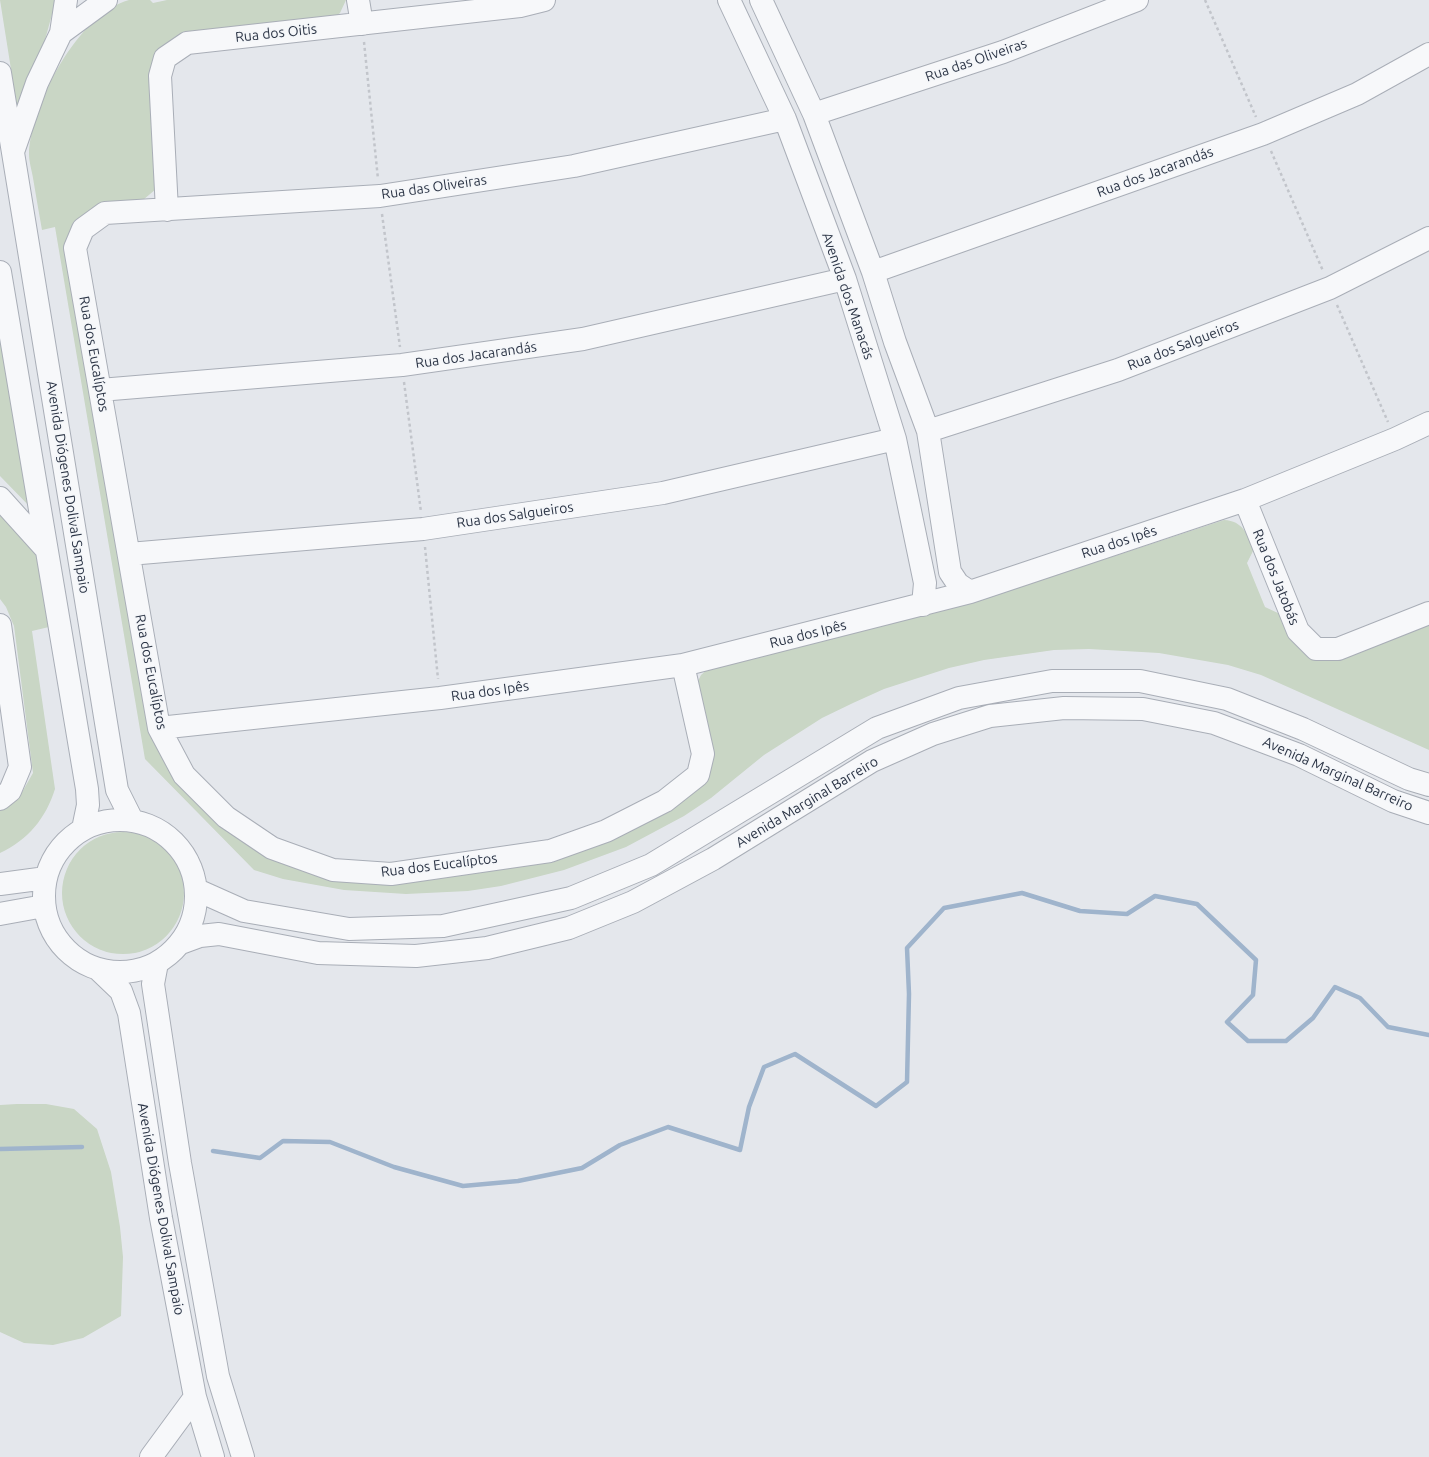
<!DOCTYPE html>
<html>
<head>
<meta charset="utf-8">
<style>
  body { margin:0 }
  canvas { display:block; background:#e4e7ec }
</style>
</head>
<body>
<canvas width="1429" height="1457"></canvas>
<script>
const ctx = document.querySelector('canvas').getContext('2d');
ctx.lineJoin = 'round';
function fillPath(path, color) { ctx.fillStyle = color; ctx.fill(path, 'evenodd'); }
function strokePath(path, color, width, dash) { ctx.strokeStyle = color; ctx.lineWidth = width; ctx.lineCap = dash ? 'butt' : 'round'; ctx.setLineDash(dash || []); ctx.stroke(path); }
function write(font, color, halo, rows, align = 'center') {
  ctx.font = font + ' Ubuntu,sans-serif'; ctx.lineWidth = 3; ctx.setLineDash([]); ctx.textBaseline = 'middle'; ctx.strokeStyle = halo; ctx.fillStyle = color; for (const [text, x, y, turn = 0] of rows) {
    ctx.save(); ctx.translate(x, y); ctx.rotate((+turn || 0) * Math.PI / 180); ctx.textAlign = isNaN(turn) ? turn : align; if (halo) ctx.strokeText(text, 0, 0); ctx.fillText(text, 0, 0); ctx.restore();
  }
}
fillPath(new Path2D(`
  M0,0H56L43,47L17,107Z
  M129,0H150L153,3L167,0H346L340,13L334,18L190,31C177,35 168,40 160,51L156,189L143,200L81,219L171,767L333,876L551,858L691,793L698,681L701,675L710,667L971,603L1224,520C1243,521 1247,534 1254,549L1247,563L1265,607L1280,614L1300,647L1429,621V750L1261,675L1228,665L1159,653L1089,649L1054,650L984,660L949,668L884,689L853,703L822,718L764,755L711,798L684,816L626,847L564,870L501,886L468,891L406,894L344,890L283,879L254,870L145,759L55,227L42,230C39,213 36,196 33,178C32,171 29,162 29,154C31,104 78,14 129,0Z
  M0,320L33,510L0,476Z
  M0,508L34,550L38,561L49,627L32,631L55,789C46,818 28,840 0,853V810L21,794L33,773L14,626L6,607L0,599Z
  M62 893a61 61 0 1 1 122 0a61 61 0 1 1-122 0Z
  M17,1104H46L74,1109L97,1129L111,1172L120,1227L123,1257L121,1316L83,1338L53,1345L24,1343L0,1332V1105Z`), '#c9d6c5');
strokePath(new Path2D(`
  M0,1149L82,1147
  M213,1151L260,1158L283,1141L330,1142L394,1167L463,1186L518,1181L582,1168L620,1145L668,1127L740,1150L749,1107L764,1067L795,1054L876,1106L907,1082L909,994L907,948L944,908L1022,893L1080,911L1127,914L1155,896L1197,904L1256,960L1253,995L1227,1022L1248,1041H1286L1313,1018L1335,987L1360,998L1388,1027L1429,1035`), '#9fb4cc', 4.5);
const minor = new Path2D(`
  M358,0L362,24
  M729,0L785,119L845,279L895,439L925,583L923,605
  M761,0L814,114L873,272L895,342L928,431L950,572L958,584L970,592
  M61,33L106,0
  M0,73L117,790L132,820
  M814,114L1003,52L1137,0
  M14,149L37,83L61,33L66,0
  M167,210L160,76L165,58L187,43L520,6L544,0
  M0,272L87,789L88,805L83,829
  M873,272L1263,134L1357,94L1429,54
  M100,390L402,365L583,339L845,279
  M928,431L1118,370L1330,288L1429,238
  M0,498L45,548
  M1245,500L1298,631L1316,649H1338L1429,613
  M129,554L423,529L663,493L895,439
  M0,625L20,767L10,791L0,799
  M683,665L703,754L698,775L665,801L606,831L550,851L391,874L333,870L272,848L226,817L184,775L159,728L75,248L83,229L105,213L380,196L574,166L785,119
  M159,728L440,698L683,665L970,592L1245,500L1395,439L1429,423
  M44 896a76 76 0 1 1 152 0a76 76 0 1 1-152 0Z
  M0,884L46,878
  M197,890L244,911L349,929L443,926L571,898L651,865L877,728L959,698L1052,681H1140L1227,699L1303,729L1409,779L1429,785
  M0,914L44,906
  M181,943L200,936L219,934L318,953L416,956L487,948L569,928L633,902L713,859L872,761L933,734L990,716L1064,708L1143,709L1214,723L1299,755L1393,801L1429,813
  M157,963L153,984L180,1163L218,1376L243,1457
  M98,969L121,991L129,1013L161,1218L195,1397L213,1457
  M151,1457L195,1397`);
strokePath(minor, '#a9aeb7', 24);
strokePath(new Path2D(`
  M1205,0L1256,117
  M364,42L378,179
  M1271,151L1323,271
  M382,214L400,347
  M1337,305L1388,422
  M404,382L421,512
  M425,547L438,679`), '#c2c5cb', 2.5, [3, 3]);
strokePath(minor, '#f7f8fa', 22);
write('14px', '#2b3445', '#f4f6f9', [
  ["Rua dos Oitis",276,33,-6],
  ["Rua das Oliveiras",976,60,-19],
  ["Rua dos Jacarandás",1155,172,-20],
  ["Rua das Oliveiras",434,187,-8],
  ["Avenida dos Manacás",848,296,71],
  ["Rua dos Salgueiros",1183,345,-21],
  ["Rua dos Eucalíptos",94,354,80],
  ["Rua dos Jacarandás",476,355,-8],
  ["Avenida Diógenes Dolival Sampaio",68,487,81],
  ["Rua dos Salgueiros",515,515,-8],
  ["Rua dos Ipês",1119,542,-18],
  ["Rua dos Jatobás",1276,577,68],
  ["Rua dos Ipês",808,634,-14],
  ["Rua dos Eucalíptos",151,672,79],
  ["Rua dos Ipês",490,691,-8],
  ["Avenida Marginal Barreiro",1338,774,24],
  ["Avenida Marginal Barreiro",807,802,-31],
  ["Rua dos Eucalíptos",439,865,-7],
  ["Avenida Diógenes Dolival Sampaio",161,1209,80]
]);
</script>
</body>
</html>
